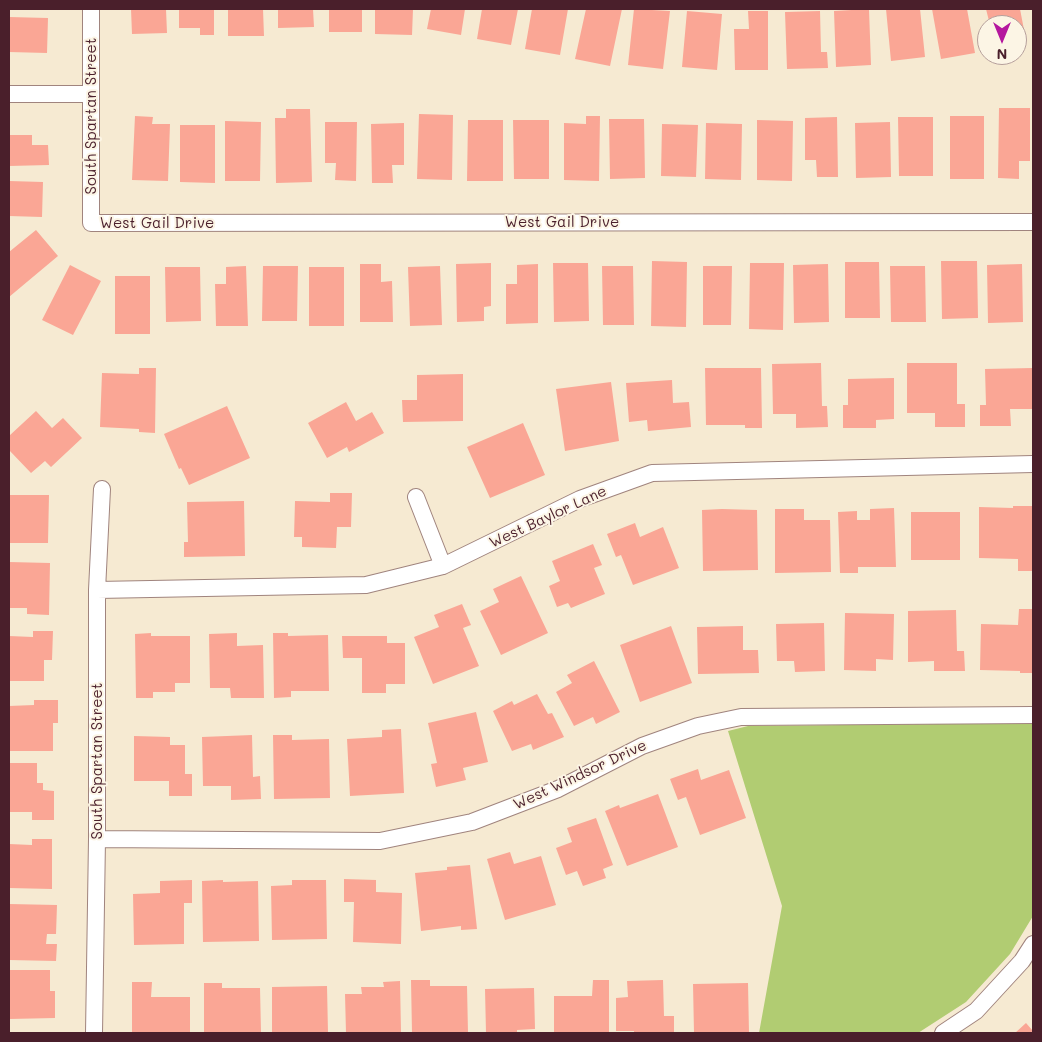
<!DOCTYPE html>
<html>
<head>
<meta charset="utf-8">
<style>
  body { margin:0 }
  #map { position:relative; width:1042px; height:1042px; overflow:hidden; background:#f6ead2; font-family:Mali,sans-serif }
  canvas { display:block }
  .frame { position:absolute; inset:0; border:10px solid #4a1f2b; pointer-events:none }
  .north { position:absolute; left:977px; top:15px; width:50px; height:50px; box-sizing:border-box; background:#fcf5e5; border:1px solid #b59f9b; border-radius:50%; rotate:180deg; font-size:14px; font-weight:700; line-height:20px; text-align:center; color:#4a1f2b }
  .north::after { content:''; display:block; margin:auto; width:18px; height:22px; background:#b5179e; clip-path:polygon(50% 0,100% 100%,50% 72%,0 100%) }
</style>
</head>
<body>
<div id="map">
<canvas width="1042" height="1042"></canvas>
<div class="frame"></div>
<div class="north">N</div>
</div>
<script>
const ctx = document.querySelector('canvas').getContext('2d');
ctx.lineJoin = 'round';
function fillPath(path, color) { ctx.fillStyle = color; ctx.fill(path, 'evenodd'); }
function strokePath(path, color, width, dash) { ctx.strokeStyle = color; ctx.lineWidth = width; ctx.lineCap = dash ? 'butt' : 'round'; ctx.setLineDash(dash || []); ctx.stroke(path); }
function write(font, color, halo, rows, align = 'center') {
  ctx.font = font + ' Mali,sans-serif'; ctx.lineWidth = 4; ctx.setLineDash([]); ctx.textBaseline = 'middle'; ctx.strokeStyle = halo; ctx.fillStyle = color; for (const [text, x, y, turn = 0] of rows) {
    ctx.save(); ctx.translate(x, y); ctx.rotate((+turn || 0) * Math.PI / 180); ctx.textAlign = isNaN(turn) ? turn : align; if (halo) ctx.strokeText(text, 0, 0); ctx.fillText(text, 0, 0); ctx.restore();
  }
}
fillPath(new Path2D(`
  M1033,723V916L1010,954L966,1002L918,1033H759L782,906L728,731L748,726Z`), '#b1cc72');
fillPath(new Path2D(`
  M131,9H166L167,33L132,34Z
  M179,9H214V35H200V28H179Z
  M228,9H263L264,36H228Z
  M278,9H313L314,27L278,28Z
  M329,9H362V32H329Z
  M375,9H413L412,35L375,34Z
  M431,9H465L461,35L427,29Z
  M482,9H518L511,45L477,39Z
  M532,9H568L560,55L525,49Z
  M586,9H622L610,66L575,59Z
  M634,9L670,11L663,69L628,65Z
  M869,9L871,65L836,67L834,11Z
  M886,9H920L925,57L891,61Z
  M932,9H967L975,53L941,59Z
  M986,9H1020L1025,35L1017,37V25H990Z
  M687,11L722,14L717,70L682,67Z
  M748,11H768V70H735L734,29H749Z
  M820,11L821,52H827L828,68L787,69L785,12Z
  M9,17L48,18L47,53L9,52Z
  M999,108H1030V161H1019V179L998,178Z
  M286,109H310L312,182L276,183L275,118H286Z
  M419,114L453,115L452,180L417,179Z
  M135,116L153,117L152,124H170L168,181L132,180Z
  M586,116H600L599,181L564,180V123L586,124Z
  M950,116H984V179H950Z
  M837,117L838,177H817L816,160H805V118Z
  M898,117H933V176H899Z
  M609,119H644L645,178L610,179Z
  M468,120H503V181H467Z
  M513,120H549V179H514Z
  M757,120L793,121L792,181L757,180Z
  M225,121L261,122L260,181H225Z
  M325,122H357L356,181L335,180L336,163H325Z
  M890,122L891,177L856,178L855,123Z
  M404,123V165H392L393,183H372L371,124Z
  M706,123L742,124L741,180L705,179Z
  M662,124L698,125L696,177L661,176Z
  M180,125H215V183L180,182Z
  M9,135H32V145H48L49,165L9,166Z
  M9,181L43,182L42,217L9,216Z
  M36,230L58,256L9,297V252Z
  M652,261L687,262L686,327L651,326Z
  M941,261H977L978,318L942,319Z
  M845,262H879L880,318H845Z
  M491,263V306L484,307V321L457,322L456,264Z
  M553,263H588L589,321L554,322Z
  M750,263H784L783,330L749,329Z
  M360,264H381V282L392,281L393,322H360Z
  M538,264V323L506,324V284H517V265Z
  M828,264L829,322L794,323L793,265Z
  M1022,264L1023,322L988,323L987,265Z
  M70,265L101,281L73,335L42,320Z
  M246,266L248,326H216L215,284H226V267Z
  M263,266H298L297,321H262Z
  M440,266L442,325L410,326L408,267Z
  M602,266H633L634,325H603Z
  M703,266H732L731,325H703Z
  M890,266H925L926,322H891Z
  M165,267H200L201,321L166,322Z
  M309,267H344V326H309Z
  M115,276H150V334H115Z
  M821,363L822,406H827L828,427L796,428V414H773L772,364Z
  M907,363H957V404H965V427H935V413H907Z
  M139,368H156L155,433L139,432V429L100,427L102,373L139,374Z
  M705,368H761L762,428H745V425H706Z
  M1033,368V409H1010L1011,426H980V405H986L985,369Z
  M463,374V421L403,422L402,400H417V375Z
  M894,378V419L876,420V428H843V405H848V379Z
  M672,380L673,403L689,402L691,427L648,431L647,420L629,422L626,383Z
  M611,382L619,441L565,451L556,389Z
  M346,402L356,421L372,412L384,433L349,452L347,447L327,458L308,423Z
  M227,406L250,458L189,485L181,468L179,469L164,434Z
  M36,411L52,428L63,418L82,438L51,467L45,461L31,473L9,450V436Z
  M523,423L545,475L490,498L467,447Z
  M330,493H352L351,527H337L336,548L302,547V537H294L295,501L330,502Z
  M9,495H49L48,543H9Z
  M244,501L245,556L184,557V542H188L187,502Z
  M1013,506H1033V571H1018V559L979,558V507L1013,508Z
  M894,508L896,567H858V573H840L838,512L857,511V520H870V509Z
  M722,509L757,510L758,570L703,571L702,510Z
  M775,509H804V520H830L831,572L775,573Z
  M911,512H960V560H911Z
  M635,523L640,537L663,527L679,568L633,585L621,555L616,557L607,534Z
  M593,544L602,565L594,568L605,594L571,608L568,603L557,607L549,586L560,581L552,561Z
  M9,562L50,563L49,615L27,614V608H9Z
  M521,576L548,633L501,655L480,611L499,602L493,589Z
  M462,604L471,625L463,628L479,666L433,684L414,637L439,627L434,615Z
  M1019,609H1033V673H1020V671L980,670L981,624L1018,625Z
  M956,610L957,651H964L965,671H934V661L908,662V611Z
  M845,613L894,614L893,660L876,659V671L844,670Z
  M824,623L825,671L795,672L794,661H777L776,624Z
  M671,626L692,683L640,702L620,645Z
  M743,626V650H758L759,673L698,674L697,627Z
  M33,631H53L52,660H44V681H9V636L33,637Z
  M151,633V636H190V683H175V692H153V698H136L135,634Z
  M237,633V646L263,645L264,698H231L230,688H210L209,634Z
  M273,633H288V636L328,635L329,691H291V697L274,698Z
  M342,636H387V643H405V684H386V693H362V658H343Z
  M594,661L620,712L596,724L593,717L574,726L556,692L572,683L567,675Z
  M537,694L548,714L552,713L564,737L533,750L531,744L512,751L493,711L512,701L514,705Z
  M34,700H58V723H53V751H9V706L34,705Z
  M476,712L488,762L463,768L466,780L436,787L431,764L437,763L428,723Z
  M401,729L404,793L350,796L347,739L382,737V730Z
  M252,735L253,777L260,776L261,799L231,800V786H203L202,737Z
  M273,735H292V740L329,739L330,798L274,799Z
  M134,736L170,737V745H185V774H192V796H169V781H134Z
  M9,763H37V783H43V790L54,791V820H32V812H9Z
  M698,769L701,780L729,770L746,818L700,835L686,797L678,800L670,779Z
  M658,794L678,847L627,866L605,811L619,805L620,808Z
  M596,818L613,865L603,869L606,878L583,886L577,871L566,875L556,848L572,842L567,828Z
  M32,839H52V889L9,888V844L32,845Z
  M510,852L514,864L541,856L556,905L505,920L487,859Z
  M470,865L477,929L461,930V926L421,931L415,873L447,870V867Z
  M344,879L376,880V892L402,893L401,944L353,942L354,902H344Z
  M192,880V903H184V944L134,945L133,894L160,893V881Z
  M223,880V882L258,881L259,941L203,942L202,881Z
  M292,880H326L327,939L272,940L271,886L292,885Z
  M9,904L57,905L56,934H47L46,944H57L56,961L9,960Z
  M9,970H50V991H55V1018L9,1019Z
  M411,980H430V986H467L468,1033H412Z
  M593,980H609V1033H554V996H592Z
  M663,980L664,1016H674V1033H634V1031H616V998L628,997L627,981Z
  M400,981L401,1033H346L345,994H362L361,987H384L383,982Z
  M132,982H152L151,997H190V1033H132Z
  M204,983H222V988H260L261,1033H204Z
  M748,983L749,1033H694L693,984Z
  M327,986L328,1033H272V987Z
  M534,988L535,1029L517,1030V1033H486L485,989Z
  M1026,1023L1033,1031V1033H1015Z`), '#faa695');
const minor = new Path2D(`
  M91,9V223L1033,222
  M9,94H90
  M416,497L443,566
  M97,590L366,585L443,566L580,499L652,473L1033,464
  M97,839L380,841L472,822L558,789L642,746L698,726L741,717L1033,715
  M94,1033L97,839V590L102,489
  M943,1033L976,1011L1022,961L1033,944`);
strokePath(minor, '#a0847e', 18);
strokePath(minor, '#fff', 16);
write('15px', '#4a1f2b', '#fcf5e5', [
  ["South Spartan Street",91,116,-90],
  ["West Gail Drive",562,222],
  ["West Gail Drive",157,223],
  ["West Baylor Lane",548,517,-25],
  ["South Spartan Street",97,761,-90],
  ["West Windsor Drive",580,775,-25]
]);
</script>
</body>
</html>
